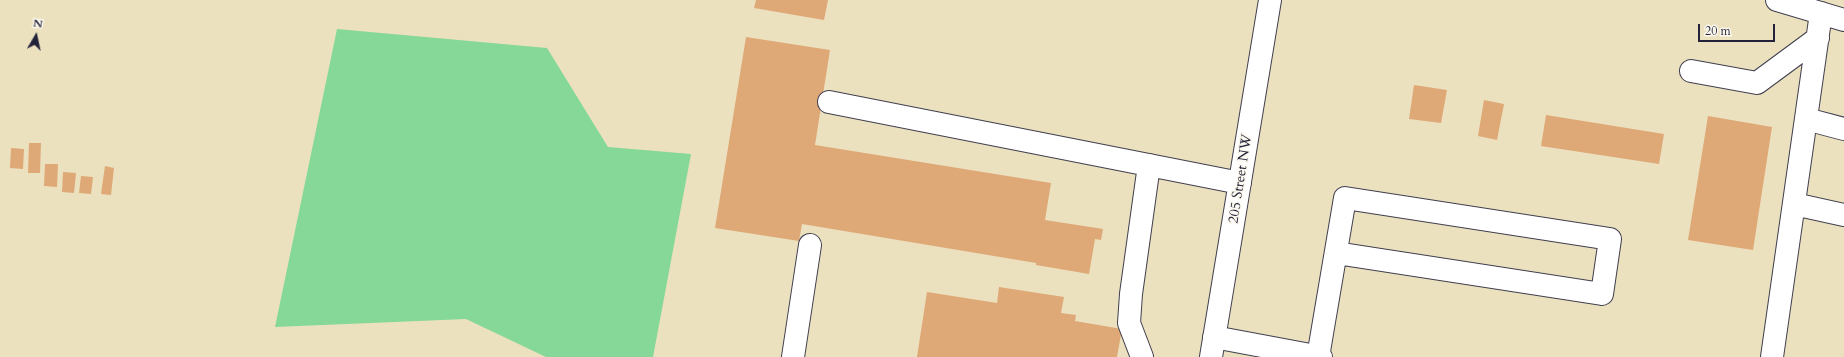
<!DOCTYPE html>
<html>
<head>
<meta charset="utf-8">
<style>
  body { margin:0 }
  #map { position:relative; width:1844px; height:357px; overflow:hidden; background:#ebe1bf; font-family:Cardo,serif }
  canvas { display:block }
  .north { position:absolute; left:16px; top:16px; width:40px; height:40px; -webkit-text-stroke:3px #fbf7ec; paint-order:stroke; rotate:9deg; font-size:11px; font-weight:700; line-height:16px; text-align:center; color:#22223b }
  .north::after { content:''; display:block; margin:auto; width:14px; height:18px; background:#22223b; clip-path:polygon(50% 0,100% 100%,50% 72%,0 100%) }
  .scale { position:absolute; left:1698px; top:24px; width:77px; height:18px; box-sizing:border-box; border:2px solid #22223b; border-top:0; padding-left:5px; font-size:12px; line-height:14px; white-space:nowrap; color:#22223b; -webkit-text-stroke:3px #fbf7ec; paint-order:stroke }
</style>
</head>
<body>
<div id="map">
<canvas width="1844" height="357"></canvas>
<div class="north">N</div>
<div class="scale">20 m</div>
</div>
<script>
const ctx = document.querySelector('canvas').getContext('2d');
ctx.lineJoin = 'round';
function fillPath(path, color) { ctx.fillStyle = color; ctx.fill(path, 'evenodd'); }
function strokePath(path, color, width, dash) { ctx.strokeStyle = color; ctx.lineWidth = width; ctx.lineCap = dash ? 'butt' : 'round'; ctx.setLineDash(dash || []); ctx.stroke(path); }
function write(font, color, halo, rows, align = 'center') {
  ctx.font = font + ' Cardo,serif'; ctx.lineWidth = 3; ctx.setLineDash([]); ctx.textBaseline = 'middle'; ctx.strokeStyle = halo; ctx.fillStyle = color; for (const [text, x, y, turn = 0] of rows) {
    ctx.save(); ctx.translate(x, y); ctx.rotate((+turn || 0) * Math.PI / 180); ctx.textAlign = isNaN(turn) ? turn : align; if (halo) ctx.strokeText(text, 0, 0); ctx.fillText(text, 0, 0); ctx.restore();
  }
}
fillPath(new Path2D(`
  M337,29L547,48L608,147L691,154L653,357H546L466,319L275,327Z`), '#86d899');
fillPath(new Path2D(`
  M756,0H828L824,20L754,8Z
  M746,37L830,50L815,145L1051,183L1045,220L1103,229L1101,240L1095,239L1089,274L1036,265V263L802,224L799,241L715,228Z
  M1414,85L1447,90L1441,123L1409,119Z
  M1484,100L1504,104L1497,140L1478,136Z
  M1546,115L1664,134L1659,164L1541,146Z
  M1708,116L1772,127L1753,250L1688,240Z
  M29,143H41L40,173H28Z
  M11,148L24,149L23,169L10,168Z
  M45,164H58L57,187L44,186Z
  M105,166L114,168L111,195L101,194Z
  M63,172L76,173L74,193L62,192Z
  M81,176L93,177L91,194L79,193Z
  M999,287L1064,297L1061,313L1076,315L1075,321L1122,329L1117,357H917L927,292L997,303Z`), '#dfa877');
const minor = new Path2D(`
  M1777,0L1844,20
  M1691,71L1757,83L1818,38
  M829,102L1240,183
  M1806,119L1844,129
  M1794,204L1844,215
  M1214,337L1321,357
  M793,357L810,245
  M1142,357L1129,323L1131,294L1149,165
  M1211,357L1270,0
  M1318,357L1345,198L1610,239L1602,294L1336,253
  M1772,357L1821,13`);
strokePath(minor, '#403f4f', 24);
strokePath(minor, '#fff', 22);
write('14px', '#22223b', '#fbf7ec', [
  ["205 Street NW",1241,179,-81]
]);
</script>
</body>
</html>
